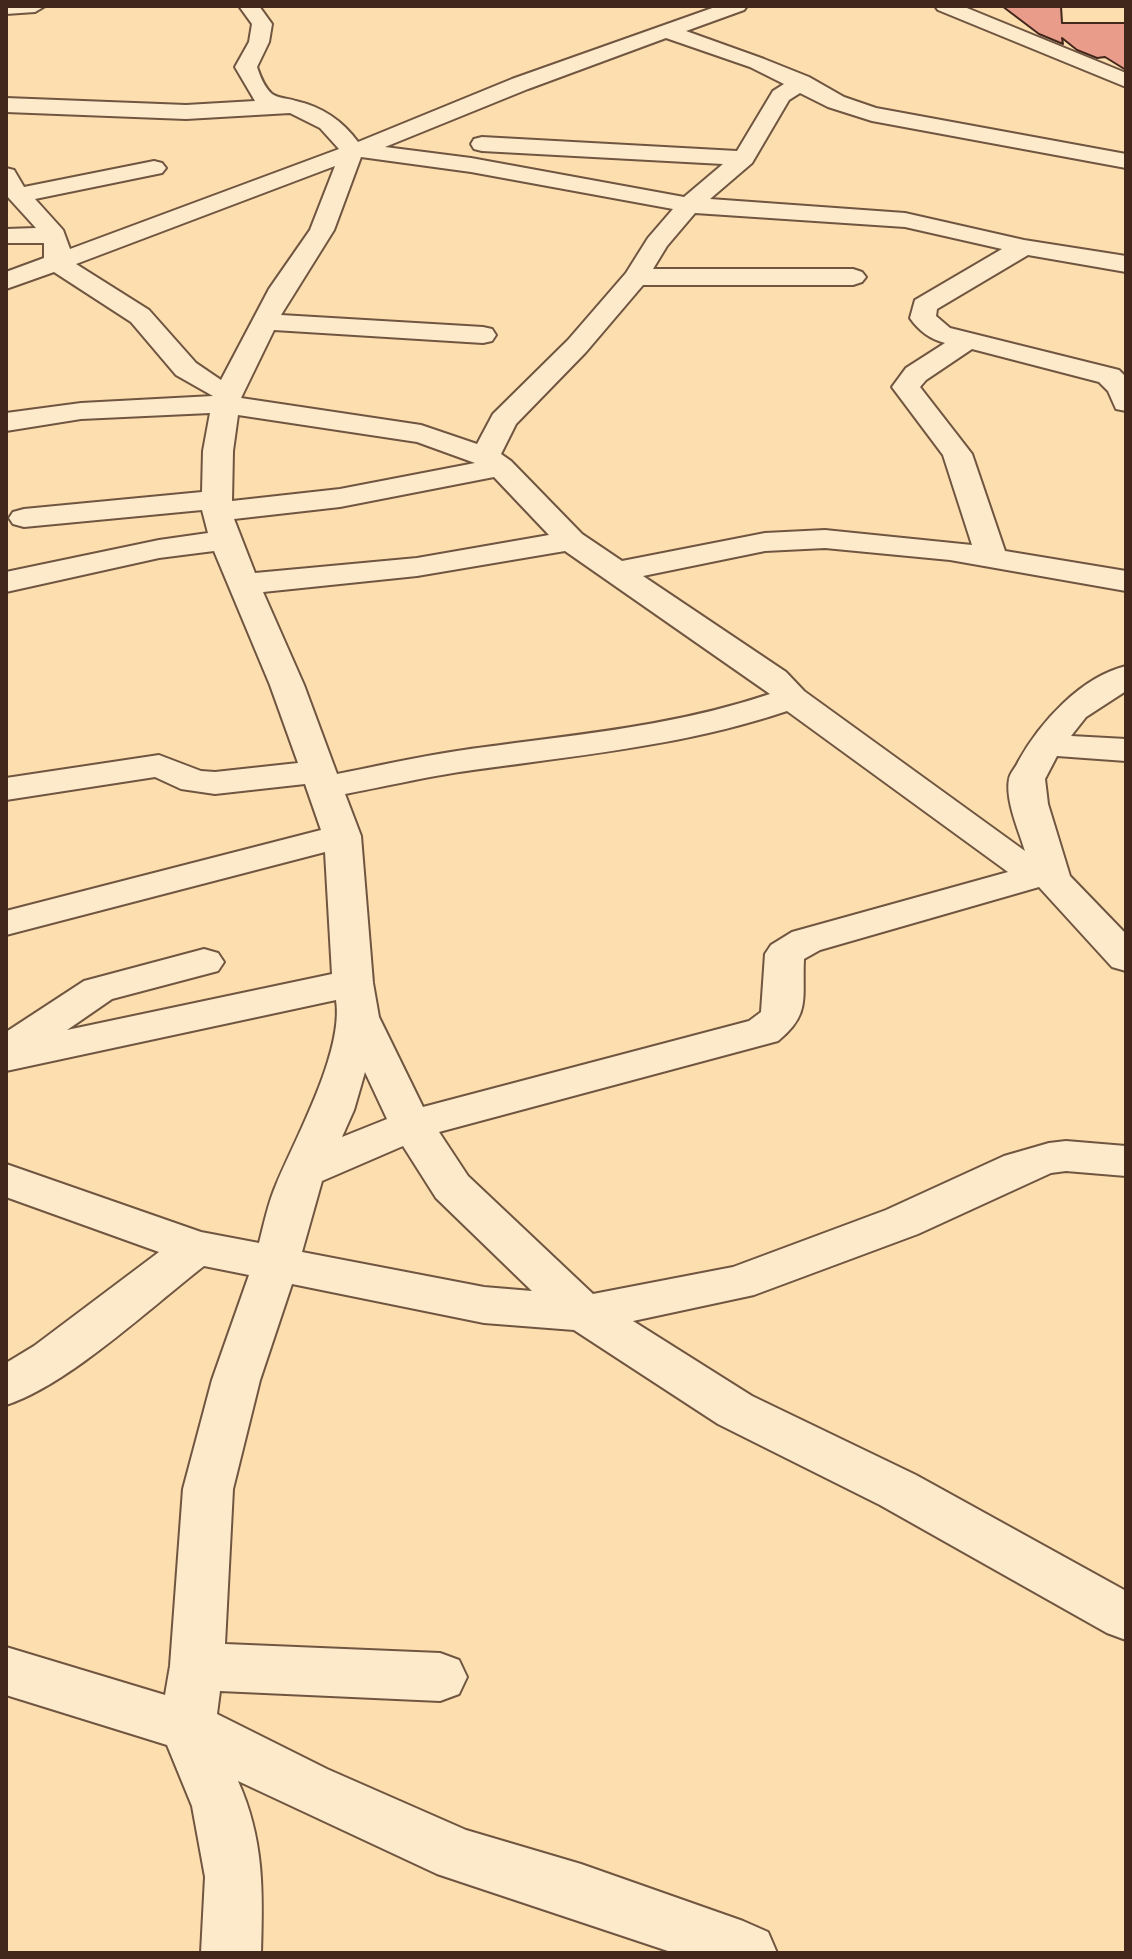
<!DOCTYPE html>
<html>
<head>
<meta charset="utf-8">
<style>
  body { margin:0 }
  #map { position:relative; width:1132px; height:1959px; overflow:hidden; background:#fcdeaf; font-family:"IM FELL English",serif }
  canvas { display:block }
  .frame { position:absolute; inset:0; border:8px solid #42271c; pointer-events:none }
</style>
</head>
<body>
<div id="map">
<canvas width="1132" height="1959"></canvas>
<div class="frame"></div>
</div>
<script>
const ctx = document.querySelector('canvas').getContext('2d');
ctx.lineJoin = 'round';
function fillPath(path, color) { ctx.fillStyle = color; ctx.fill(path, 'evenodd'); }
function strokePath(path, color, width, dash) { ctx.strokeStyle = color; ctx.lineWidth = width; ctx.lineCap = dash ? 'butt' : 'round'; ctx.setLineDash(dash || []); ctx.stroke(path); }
const building = new Path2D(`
  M1002,6H1061L1062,23H1126V70L1105,57L1097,58L1077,50L1062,38L1063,44L1039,34Z`);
fillPath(building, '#e89c89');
strokePath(building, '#42271c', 2);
const minor = new Path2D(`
  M6,6H45L35,12L6,14Z
  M239,6H259L272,24L269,42L257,67C260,76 264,87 272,94C279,99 288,98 296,101C322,107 342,120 358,142L512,79L718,6H747L744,10L686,31L764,59L809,77L844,97L876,108L1126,154V168L872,121L828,107L800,93L789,100L752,163L710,199L905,213L1024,240L1126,256V272L1028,255L937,309L936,316L950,328L1119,370L1126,377V411L1116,409L1108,391L1099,382L972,349L926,380L920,387L972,454L1005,551L1126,571V591L950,560L825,548L765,551L643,576L786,672L804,691L1025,851C1019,831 1005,800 1009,779C1010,773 1016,767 1018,762C1040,722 1081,677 1126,666V691L1086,717L1071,736L1126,739V761L1057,756L1045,779L1048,804L1070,876L1126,934V971L1112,967L1039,887L820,950L804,959C802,999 811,1014 778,1041L439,1132L468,1176L593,1294L733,1267L886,1210L1004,1156L1049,1143L1066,1141L1126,1146V1176L1066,1171L1051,1173L918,1234L754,1295L633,1321L752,1396L916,1475L1126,1591V1640L1107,1633L880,1505L718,1424L574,1330L484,1323L292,1284L260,1380L233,1489L225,1644L440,1653L459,1660L467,1677L459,1694L440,1701L220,1691L217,1714L327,1769L466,1830L581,1864L743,1921L768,1932L777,1953H674L437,1874L238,1781C264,1839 263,1891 261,1953H201L205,1877L192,1806L167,1745L6,1695V1647L165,1695L170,1666L183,1489L212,1380L249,1275L204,1266C150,1308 68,1385 6,1405V1363L34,1346L159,1252L6,1197V1164L201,1232L259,1243C264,1224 268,1203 276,1185C296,1137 344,1051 336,1000L6,1071V1032L84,981L204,949L218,953L224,962L218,971L112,999L67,1030L332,974L325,852L6,935V911L321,830L305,784L215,794L181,789L155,777L6,800V778L159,755L201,771L215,772L298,763L270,685L214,551L159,558L6,592V572L159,540L208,533L202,510L24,527L13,524L9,518L13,512L24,509L202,492L203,451L210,413L81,419L6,431V413L81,403L213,396L176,375L131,322L54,272L6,289V272L44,258V243H6V229L36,228L6,195V168L14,170L24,187L154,161L162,163L166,168L162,173L35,199L63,230L70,249L339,149L320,128L290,113L186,119L6,112V98L186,105L255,101L235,67L249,42L252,24ZM666,38L750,67L784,84L773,91L737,151L482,137L474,139L471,144L474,149L482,151L723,164L684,197L471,158L385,147L528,89ZM361,157L471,172L673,209L648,238L626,273L568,340L493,414L477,444L421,425L241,398L274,330L483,343L492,341L496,335L492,329L483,327L281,315L334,230ZM335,166L310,230L269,289L221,380L196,363L149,310L76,264ZM695,213L905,227L1002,249L915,300L910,318C919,331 930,339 945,343L906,368L892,387L943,455L972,545L825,530L765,533L622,561L582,534L511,461L501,454L516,424L586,352L643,285H853L862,282L866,277L862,272L853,269H653L667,246ZM238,415L417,442L475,463L340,489L232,501L233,451ZM494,477L549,535L417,558L255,573L234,519L340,507ZM565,551L770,694C665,729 566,735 457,751C417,757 377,766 337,774L304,685L263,592L417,576ZM787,711L1008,872L792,932L771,945L765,954L761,1012L749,1021L423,1107L379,1017L373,983L361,836L345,794C383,787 420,778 459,772C570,756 680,747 787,711ZM365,1072L387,1119L342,1137L354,1110ZM403,1146L436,1198L532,1291L484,1287L302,1252L322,1181Z
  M935,6H962L1126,73V87L938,10Z`);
strokePath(minor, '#705541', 4);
fillPath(minor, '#fdeacb');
</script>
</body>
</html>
